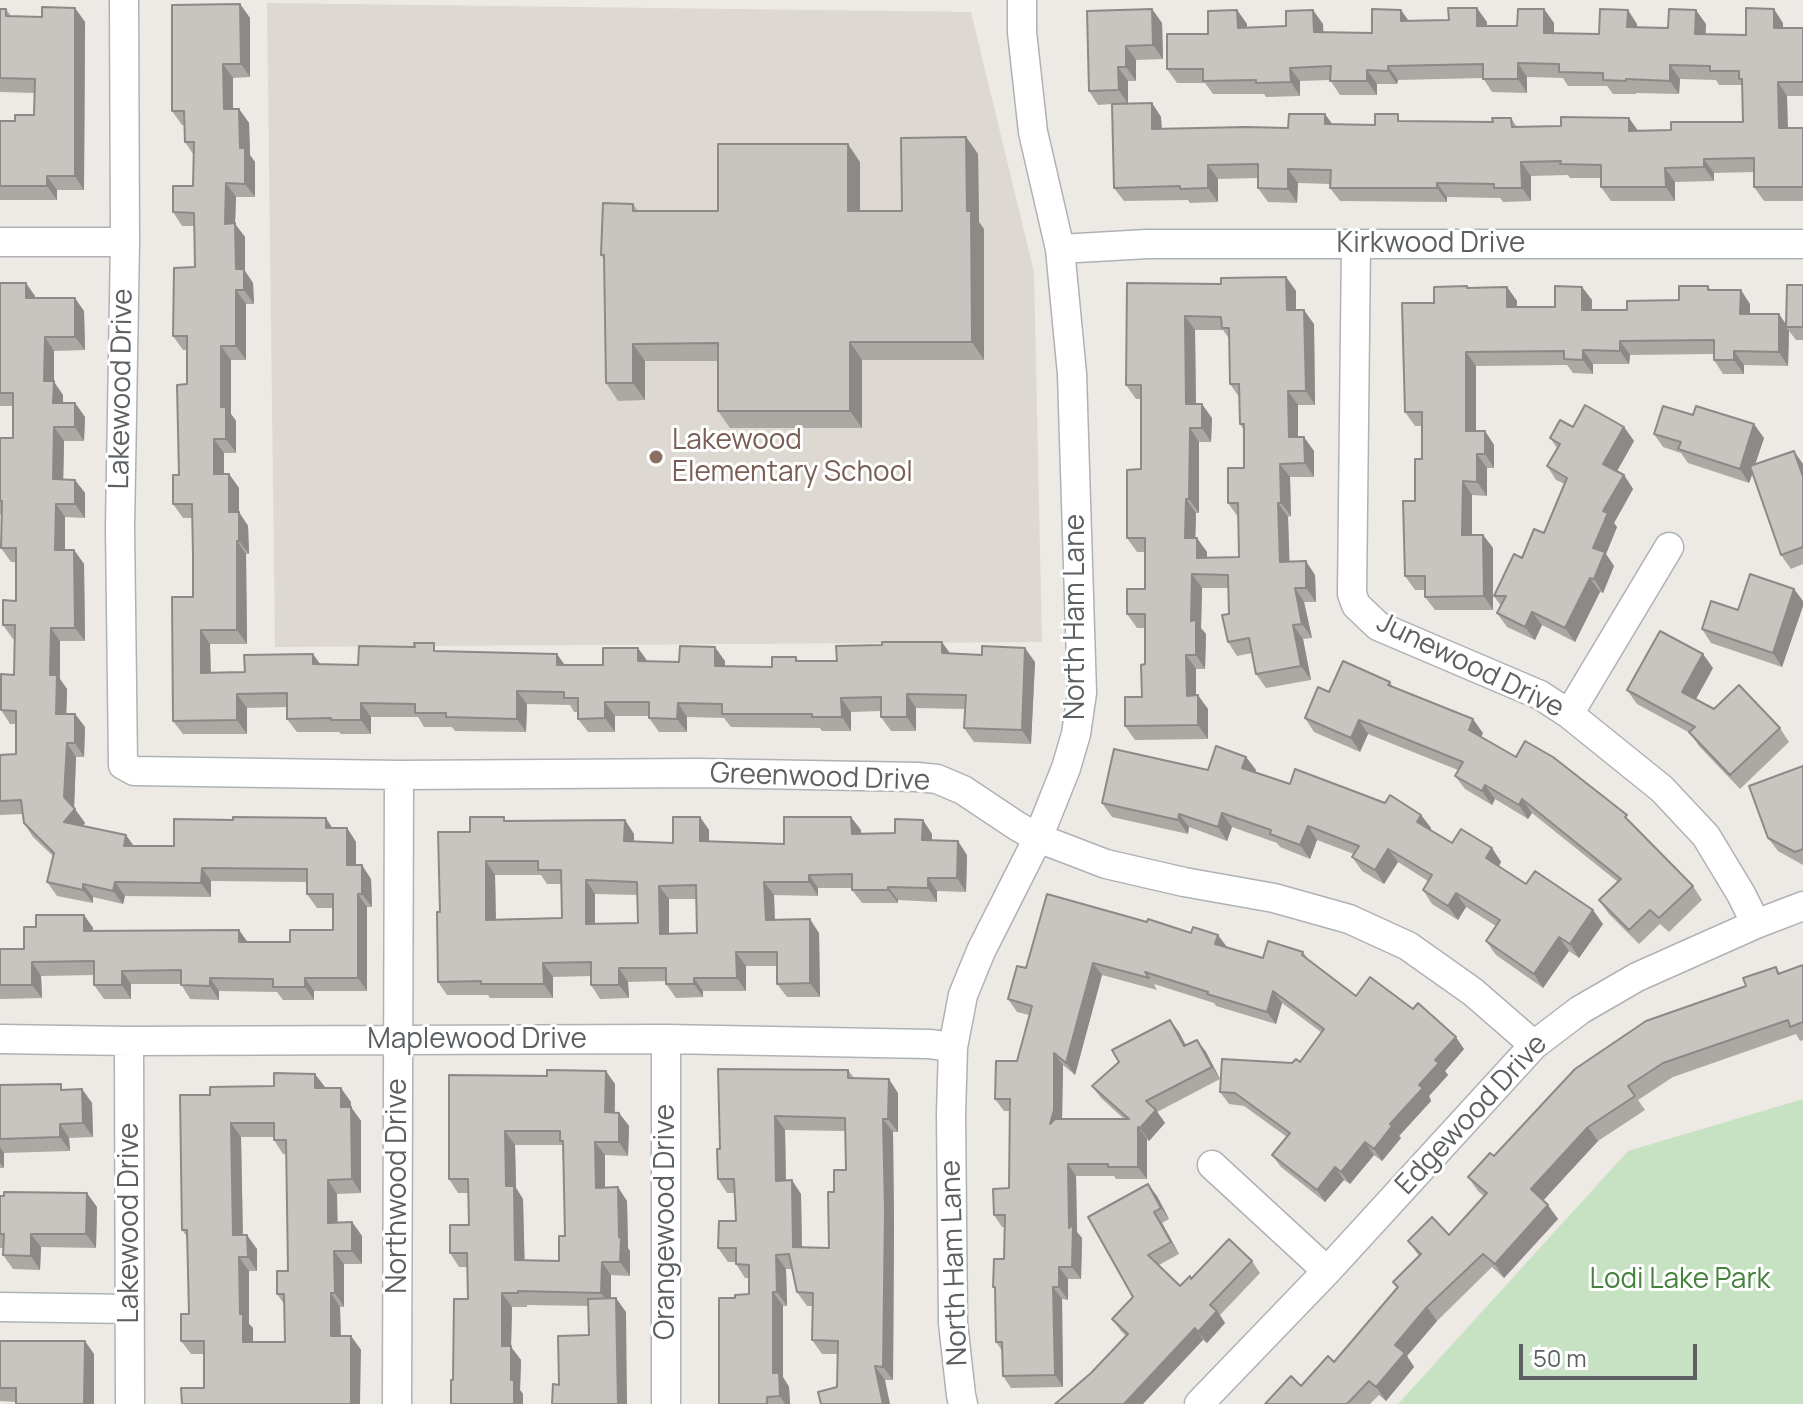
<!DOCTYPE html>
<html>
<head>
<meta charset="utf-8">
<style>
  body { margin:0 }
  #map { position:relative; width:1803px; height:1404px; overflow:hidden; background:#ede9e4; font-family:Manrope,sans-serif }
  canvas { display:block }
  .scale { position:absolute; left:1519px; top:1344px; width:178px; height:36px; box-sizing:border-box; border:4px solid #5c6063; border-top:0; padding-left:10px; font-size:24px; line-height:28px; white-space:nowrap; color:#5c6063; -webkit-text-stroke:6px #fff; paint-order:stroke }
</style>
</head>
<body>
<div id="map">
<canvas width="1803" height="1404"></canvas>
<div class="scale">50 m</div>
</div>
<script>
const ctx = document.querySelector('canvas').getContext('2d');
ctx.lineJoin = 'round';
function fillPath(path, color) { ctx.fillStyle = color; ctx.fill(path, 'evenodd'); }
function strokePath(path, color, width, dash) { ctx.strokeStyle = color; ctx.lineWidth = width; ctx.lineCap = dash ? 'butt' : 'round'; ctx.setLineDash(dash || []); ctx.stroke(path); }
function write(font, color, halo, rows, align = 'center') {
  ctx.font = font + ' Manrope,sans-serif'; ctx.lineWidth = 6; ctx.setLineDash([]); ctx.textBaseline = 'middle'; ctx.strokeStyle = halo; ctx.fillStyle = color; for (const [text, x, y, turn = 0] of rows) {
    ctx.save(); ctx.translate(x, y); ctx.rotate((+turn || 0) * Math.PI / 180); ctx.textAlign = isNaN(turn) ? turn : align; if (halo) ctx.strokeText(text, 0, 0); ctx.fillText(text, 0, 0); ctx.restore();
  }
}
fillPath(new Path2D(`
  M267,3L971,12L1034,272L1042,642L275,647Z`), '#ddd9d2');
fillPath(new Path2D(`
  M1803,1099V1404H1398L1628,1151Z`), '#c7e2c2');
const minor = new Path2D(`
  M124,0L125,242L120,527L123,765L134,771L399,775L699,773L917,777L937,779L963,790L1017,826L1038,838L1106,864L1184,882L1274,898L1349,919L1408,946L1473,992L1534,1045
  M0,242H125
  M1356,244L1352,594L1356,605L1378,626L1540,695L1569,714L1662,789L1706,836L1741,894L1756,924
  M1060,249L1147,244H1803
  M1569,714L1669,547
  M0,1039L129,1041L666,1039L929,1044L953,1047
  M129,1041L130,1404
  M1212,1165L1327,1271
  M0,1307L130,1309
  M397,1404L399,775
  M666,1404V1039
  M963,1404L961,1395L953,1323L951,1114L953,1047L963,995L981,951L1038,838L1066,768L1076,734L1082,693L1072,374L1060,249L1033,132L1022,32V0
  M1199,1404L1327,1271L1534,1045L1580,1010L1637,977L1756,924L1803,906`);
strokePath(minor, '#afb2b5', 31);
strokePath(minor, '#fff', 28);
fillPath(new Path2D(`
  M240,4L250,18V77L233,78V109H239L249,123L250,155L255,162V197H236L235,224L245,237V271L253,283L254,304H246V360H231V414L236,421V453H224V474H229L239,488V512L248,526L249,554H246L247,644H210L211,673L245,672L320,664L358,665L440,651L564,665H603L638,648L647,661L679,662L725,661V666L772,667L796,657L798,661H837L949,653L1035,662L1031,744L974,742L964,728L965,709L916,708V731H891L881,717V711L851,712V731H822L820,728L731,727L724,718L687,717V732H659L649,718V716H615V732H588L578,719V712H574L570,705L527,704L526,732L455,731L452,727H424L418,717H371V734H341L339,732H297L287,719V707L247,708V734H183L173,721L193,597V518H183L173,504L179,475L187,384V350H183L173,336L195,267L194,226H182L173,212L193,186V154L185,142L184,125H182L172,111Z
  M75,8L85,22L84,190H57V200H0V121H15L34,115L35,93L0,92V9H6L11,16L42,17Z
  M1152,9L1162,23L1163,59L1136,60V81H1128V104L1152,103L1161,117L1162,129L1288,128L1325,114L1332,124L1375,125L1402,121L1493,122L1511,118L1517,127L1638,131L1671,130L1743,122L1742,85H1719L1716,80L1680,79L1679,94L1636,93V94H1613L1607,86H1568L1563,78L1527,77V93L1492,92L1483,78L1398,80L1397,84H1377V95H1340L1330,80L1300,81V96L1266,97L1264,94H1213L1205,83H1177L1167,69L1237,10L1247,24V28L1323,24V32L1372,33L1409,21L1487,22V26H1517L1544,9L1554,23V33L1599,34L1637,24V27L1668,28L1706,24L1705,34L1746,35L1783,23V28H1803V96H1787L1788,128H1803V201H1764L1754,187V172L1714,173V181L1675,182V201H1611L1601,187V178H1570L1568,175L1531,176V201L1503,202L1500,198L1447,197V202L1340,201L1330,188V184L1298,183L1297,203L1268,202L1258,188V178L1218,179V202L1190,203L1188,200L1124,201L1114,188L1112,104L1098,105L1089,91Z
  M966,137L978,154L979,222L984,229V360H862V428H730L718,411V361H645V400L618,401L606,383L604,259L601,255L633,204L638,211H718L860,162V211H902Z
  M1286,277L1296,291V310L1314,324L1315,405H1298V437L1314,451V477H1290L1291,516L1288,517L1289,562L1315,575L1316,602H1304L1312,638L1303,639L1311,680L1266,688L1256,674L1252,653L1237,656L1228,642V588H1202L1201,628L1206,634L1205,669H1196V695L1208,709V739L1135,740L1125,726L1142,697L1145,664V628H1137L1127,614L1145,589V552H1137L1127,538L1141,469V399H1136L1126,385L1127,283L1221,284ZM1195,330H1223L1230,340V384L1239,397L1240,424L1244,430V468L1228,503L1238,517L1239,557L1207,558V552L1195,538L1196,513H1199V442H1211L1212,418L1196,404Z
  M0,283L35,296V298L84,311L85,350L54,351V382L63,395V403H75L85,417L84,441H64L63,479L75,480L85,493V518L65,517V550H74L84,564L85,641H60V679L67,689L66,714H75L85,727L84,757H76L74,808L85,823L83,826L134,846H174L333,828H347L356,842V865L371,879L372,907H367V991H314V1000H283L277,992L219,991V1000L190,999L181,984H131V999H104L94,985V975L41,976L42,998L0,999V949H24L36,927L84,915L93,928V931L239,930L247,942H290L333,930V908H317L307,894V882L211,881V897L125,896L123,904L93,897V903L57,896L47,882L53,856L33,837L24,823L23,814L0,815V755L16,754V724H10L1,710L14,675L15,639H13L3,625L16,601V562H11L1,548L2,514H0V438H13V406H0Z
  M1803,285V340H1796L1789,331L1788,366L1744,365V374H1723L1714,360V354L1630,355L1629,364H1593V374L1573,373L1567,365L1476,366V431H1485L1494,445V468H1487V496L1472,495V535H1483L1493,548V610H1435L1425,597V590H1415L1405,576L1415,501L1422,459V426H1415L1405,412L1434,303L1467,286L1468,288L1507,287L1517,301V307H1555L1582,287L1592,300V310H1627L1679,300L1708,286L1711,290L1750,304V314L1786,324Z
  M1573,427H1624L1634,441L1617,471L1624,475L1633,489L1614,523L1617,527L1606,554L1614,566L1603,593L1600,592L1575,642L1542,625L1535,640L1507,627L1497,613L1501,606L1494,596L1522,558L1544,533L1565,484L1556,480L1547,466L1557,448L1550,438Z
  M1654,434L1764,438L1755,464H1803V564L1791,569L1781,555L1753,473L1749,483L1688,463L1681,453L1663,447Z
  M1794,589L1803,601V606L1782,667L1711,643L1702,629L1738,610Z
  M1713,668L1696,699L1714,709L1780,728L1789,742L1740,789L1699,746L1690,733L1637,704L1627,690Z
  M1390,682L1393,687L1483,733L1481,737L1633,825L1693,886L1702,900L1669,932L1660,924L1639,944L1609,914L1599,900L1618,882L1532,813L1528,819L1495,799L1492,805L1465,789L1455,776L1458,770L1368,734L1360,752L1314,732L1305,718L1329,692Z
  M1246,757L1256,770L1255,772L1290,784L1385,803L1421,815L1431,828L1430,830L1452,843L1492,848L1501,862L1499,866L1526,884L1603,924L1579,958L1569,951L1543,988L1496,955L1486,941L1496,926L1466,907L1458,920L1432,904L1423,890L1428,881L1398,862L1384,884L1362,871L1352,857L1354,854L1317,840L1310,859L1280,847L1277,843L1232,827L1227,841L1189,827L1188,834L1112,817L1102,803L1208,770Z
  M1803,766V865L1778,851L1768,838Z
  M700,817L709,830V841L784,844L861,830V833L932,834V840L967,855L966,892L937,891V902L898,900V903H862L852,890V888H818V896L774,895L775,920L819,933L820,997H787L777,984V966H746V991H703V997L676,998L666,984V981L628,982L629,998L600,999L591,985V976L553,977V998H490L488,995H447L438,982L440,912L508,821L625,820L634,834V842L673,843ZM495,875H541L547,884H562V918L496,919ZM595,894L637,895L638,923H595ZM669,899H696L697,933L669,934Z
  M1226,947L1263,958L1303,952L1308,959L1356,996L1464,1049L1445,1071L1448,1075L1429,1096L1431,1101L1399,1136L1401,1138L1382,1161L1374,1155L1350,1184L1344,1180L1325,1202L1281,1167L1272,1155L1287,1137L1244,1106L1229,1104L1220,1092L1292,1063L1300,1062L1321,1032L1282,1003L1276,1024L1216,1006L1214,1003L1154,984L1157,990L1102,975L1075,1075L1063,1065L1062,1119H1124L1101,1098L1092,1086L1170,1020L1186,1046L1197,1040L1206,1052L1220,1079L1157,1112L1165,1123L1149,1141L1147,1139V1179H1116L1114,1176H1076L1077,1232L1082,1238L1081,1279H1068V1300L1062,1299L1063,1387L1011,1388L1003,1376V1352L996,1342L995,1290L993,1287L1004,1259L1005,1227H1002L994,1215L1009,1188L1010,1111H1004L995,1099L1017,1061L1029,1015L1017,1012L1008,999L1026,968Z
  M1803,965V1040L1800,1041L1796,1034L1673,1077L1638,1100L1645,1110L1598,1141L1543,1200L1558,1219L1504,1278L1492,1267L1437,1321L1407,1356L1414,1367L1386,1401L1379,1395L1370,1404H1265L1301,1386L1334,1362L1397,1288L1393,1282L1419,1256L1408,1241L1449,1235L1484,1196L1478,1191L1468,1177L1494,1156L1746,986L1776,967L1780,973Z
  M848,1070L854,1078L898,1093V1132H893L894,1224L893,1380H885L837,1387L838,1354H822L812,1340L813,1306H807L797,1292L792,1269H786L787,1306H783V1377L789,1387L790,1404H719L735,1298L749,1294V1278H745L736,1264V1262H728L718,1248L736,1221L735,1193H727L718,1179L720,1149ZM785,1130L845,1131L846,1170L834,1192L829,1248L802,1247L801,1194L786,1180Z
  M449,1075L615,1084V1113H619L629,1126L628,1156L605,1155V1188L627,1201L628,1248L630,1251V1276L611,1275V1298L626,1312L559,1385L589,1335V1306L527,1305V1307H512L511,1347L521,1360L520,1390L523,1394L453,1380L468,1299V1267H459L450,1253L469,1225L468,1193H458L449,1179ZM515,1145H563V1146L565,1236L559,1261L524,1260L523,1199L516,1188Z
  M0,1085L65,1090L82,1089L92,1103L93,1137L69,1138L70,1151L4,1153V1168H0Z
  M325,1088L351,1102V1107L361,1121V1193L337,1194V1223L352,1222L362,1236V1264H344V1307H340L341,1336H351L361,1350L204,1388V1354H191L181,1341L189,1314L188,1238L182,1230L210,1095ZM241,1137H274V1140L283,1154H286L288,1271L277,1294L285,1305V1342H253V1328L249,1324V1271H257V1249L243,1235Z
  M0,1196L97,1207L96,1248L41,1247L40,1270L13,1269L3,1255V1248H0Z
  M1157,1196L1169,1219L1162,1223L1179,1254L1159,1265L1180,1286L1191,1279L1252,1261L1260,1273L1220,1315L1225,1323L1207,1343L1203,1340L1091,1373L1126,1336L1121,1331L1112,1319L1133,1297Z
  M0,1341L94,1354L16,1402L0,1401Z`), '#aca9a5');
fillPath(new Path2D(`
  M240,4L250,18V77L241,64Z
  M75,8L85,22L84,190L75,176Z
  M1477,8L1487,22V40L1477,26Z
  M1152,9L1162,23L1163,59L1153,45Z
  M1544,9L1554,23V47L1544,33Z
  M1774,9L1783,23V42L1774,28Z
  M1237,10L1247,24V42L1238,28Z
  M1313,10L1323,24L1324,46L1314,32Z
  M1401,10L1411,24L1401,21Z
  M1628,10L1637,24V40L1627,27Z
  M1696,10L1706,24L1705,48L1695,34Z
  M1126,46L1136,60V81L1126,67Z
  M1518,63L1527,77V93L1518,79Z
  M223,64L233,78V123L224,109Z
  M1670,65L1680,79L1679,94L1670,81Z
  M1388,66L1398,80L1397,84L1388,71Z
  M1118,67L1128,81V104L1119,90Z
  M1290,68L1300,81V96L1291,82Z
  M1367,70L1377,84V95L1367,81Z
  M1778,82L1787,96L1788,142L1779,128Z
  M1152,103L1161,117L1162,143L1152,129Z
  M239,109L249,123L250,155L255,162V197L245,184L240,148Z
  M1325,114L1335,128L1325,124Z
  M1629,118L1639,132L1629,131Z
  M966,137L978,154L979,222L984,229V360L972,342L967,211Z
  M848,144L860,162V229L848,211Z
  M1704,159L1714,173V181L1704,167Z
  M1521,162L1531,176V201L1522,188Z
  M1208,165L1218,179V202L1208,188Z
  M1665,168L1675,182V201L1666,187Z
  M1288,169L1298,183L1297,203L1288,189Z
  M47,176L57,190V200L47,186Z
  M226,183L236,197L235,224L245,237V271L253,283L254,304L244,290L236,269L225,224Z
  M1437,183L1447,197V202L1437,188Z
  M1286,277L1296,291V324L1287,310Z
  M26,283L35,296V312L26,298Z
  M1507,287L1517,301V321L1507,307Z
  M1582,287L1592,300L1591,323L1582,310Z
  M236,290L246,304V360L236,346Z
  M1741,290L1750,304V328L1740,314Z
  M75,298L84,311L85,350L75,337Z
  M1304,310L1314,324L1315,405L1306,391Z
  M1779,314L1788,327H1786L1789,331L1788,366L1779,352Z
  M1185,316L1195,330L1196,418L1186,404Z
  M45,337L54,351V382L63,395V417L53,403L44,381Z
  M1620,341L1630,355L1629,364L1620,351Z
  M850,342L862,360V428L850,411Z
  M633,344L645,361V400L633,383Z
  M221,346L231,360V414L236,421V453L226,439L221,407Z
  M1583,350L1593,364V374L1583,360Z
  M1734,351L1744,365V374L1734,360Z
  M1466,352L1476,366V445L1466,431Z
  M1288,391L1298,405V451L1289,437Z
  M75,403L85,417L84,441L75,427Z
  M1202,404L1212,418L1211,442L1202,428Z
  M1754,424L1764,438L1749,483L1740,469Z
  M54,427L64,441L63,493L53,479Z
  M1624,427L1634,441L1613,478L1603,464Z
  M1190,428L1199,442V513L1189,499Z
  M1485,431L1494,445V468L1485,454Z
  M1304,437L1314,451V477L1305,463Z
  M214,439L224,453V488L214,474Z
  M1794,451L1803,464V477Z
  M1477,454L1487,468V496L1477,482Z
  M1280,464L1290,477L1291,516L1281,503Z
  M229,474L239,488V512L248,526L249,554L239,541L229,512Z
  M1624,475L1633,489L1614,523L1617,527L1606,554L1614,566L1603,593L1594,579L1593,548L1603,511Z
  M75,480L85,493V518L75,504Z
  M1463,481L1472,495V549L1462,535Z
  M1186,499L1196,513L1195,552L1185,538Z
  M1278,503L1288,517L1290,576L1280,562Z
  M56,504L65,517V564L55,550Z
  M1483,535L1493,548V610L1484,596Z
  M1197,538L1207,552V572L1197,558Z
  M237,541L246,554L247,644L237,630Z
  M74,550L84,564L85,641L75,628Z
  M1306,561L1315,575L1316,602L1306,588Z
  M1192,574L1202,588L1201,628L1206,634L1205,669L1196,655L1191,621Z
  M1590,578L1600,592L1575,642L1565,628Z
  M1295,588L1304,602L1312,638L1302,624Z
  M1794,589L1803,601V606L1782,667L1773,653Z
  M1532,612L1542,625L1535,640L1525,627Z
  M1293,625L1303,639L1311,680L1301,666Z
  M51,628L60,641V679L67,689L66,727L56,714L50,675Z
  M201,630L210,644L211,687L201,673Z
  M942,642L952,656L942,653Z
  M715,647L725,661V680L715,666Z
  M638,648L648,662L638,661Z
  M1025,648L1035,662L1031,744L1022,730Z
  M313,654L323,668L313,664Z
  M557,654L567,668L557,665Z
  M1703,654L1713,668L1692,706L1682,692Z
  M1186,655L1196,669V710L1187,696Z
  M517,691L527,704L526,732L517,719Z
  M237,694L247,708V734L237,720Z
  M907,694L916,708V731L907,717Z
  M1198,695L1208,709V739L1198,725Z
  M841,698L851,712V731L842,717Z
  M605,702L615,716V732L605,718Z
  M361,703L371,717V734L361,720Z
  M678,703L687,717V732L677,719Z
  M75,714L85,727L84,757L75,743Z
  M1473,719L1483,733L1478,743L1469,730Z
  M1359,720L1368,734L1360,752L1351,738Z
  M67,743L76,757L74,811L64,797Z
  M1246,757L1256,770L1252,782L1242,768Z
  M1485,785L1495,799L1492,805L1482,791Z
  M1522,799L1532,813L1528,819L1519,805Z
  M75,809L85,823L74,835L64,822Z
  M1222,813L1232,827L1227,841L1218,827Z
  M1179,814L1189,827L1188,834L1178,820Z
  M1421,815L1431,828L1427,836L1417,822Z
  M700,817L709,830V854L700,841Z
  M851,817L861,830V847L852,834Z
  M326,818L335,832L326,828Z
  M625,820L634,834V855L624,841Z
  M923,820L932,834V853L922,840Z
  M1308,826L1317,840L1310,859L1300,845Z
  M347,828L356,842V879L347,865Z
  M126,835L136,849L124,846Z
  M958,841L967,855L966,892L957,878Z
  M1492,848L1501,862L1495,872L1486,858Z
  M1388,849L1398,862L1384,884L1375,870Z
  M486,861L495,875L496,933L486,920Z
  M362,865L371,879L372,907L362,894Z
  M202,868L211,881V897L201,883Z
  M809,875L818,888V896L809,882Z
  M928,878L937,891V902L928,888Z
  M586,880L595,894V937L586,924Z
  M115,882L125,896L123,904L113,891Z
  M764,882L774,895L775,933L766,920Z
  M83,884L93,897V903L83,890Z
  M659,886L669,899V947L660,934Z
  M888,887L898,900V903L888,890Z
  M1456,893L1466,907L1458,920L1448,906Z
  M358,894L367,907V991L358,978Z
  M1593,910L1603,924L1579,958L1570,944Z
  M84,915L93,928L94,945L84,931Z
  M810,919L819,933L820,997L810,983Z
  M239,930L249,944L239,942Z
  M1218,935L1227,947L1215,944Z
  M1559,937L1569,951L1543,988L1534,974Z
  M736,952L746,966V991L737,978Z
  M32,962L41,976L42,998L32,985Z
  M543,963L553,977V998L544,984Z
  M1093,963L1102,975L1075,1075L1066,1063Z
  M619,968L628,982L629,998L619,985Z
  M122,971L131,984V999L122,985Z
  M210,978L219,991V1000L210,986Z
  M305,978L314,991V1000L305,987Z
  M694,978L703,991V997L694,984Z
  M1273,991L1282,1003L1276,1024L1267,1012Z
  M1170,1020L1179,1032L1193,1059L1184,1046Z
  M1456,1037L1464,1049L1445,1071L1448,1075L1429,1096L1431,1101L1399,1136L1401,1138L1382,1161L1374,1149L1419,1085L1435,1060Z
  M1197,1040L1206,1052L1220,1079L1212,1067Z
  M1054,1053L1063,1065L1062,1122L1050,1124Z
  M606,1071L615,1084L614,1126L605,1112Z
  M315,1074L325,1087L315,1088Z
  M889,1079L898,1093V1132L888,1119Z
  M341,1088L351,1102V1121L341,1107Z
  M82,1089L92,1103L93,1137L83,1123Z
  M351,1107L361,1121V1193L352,1179Z
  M1156,1110L1165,1123L1149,1141L1140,1128Z
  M619,1113L629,1126L628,1156L619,1142Z
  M775,1116L785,1130L786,1194L776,1181Z
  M883,1119L893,1132L894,1224L893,1380L883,1367Z
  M231,1123L241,1137L243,1249L233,1235Z
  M60,1124L69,1138L70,1151L60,1137Z
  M1138,1127L1147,1139V1179L1138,1167Z
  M1588,1127L1598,1141L1541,1203L1531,1189Z
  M505,1131L515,1145L516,1188L523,1199L525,1274L515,1260L506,1186Z
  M595,1142L605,1155V1201L596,1188Z
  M1365,1142L1374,1155L1350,1184L1341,1172Z
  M0,1147L4,1153V1168L0,1163Z
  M1068,1164L1076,1176L1077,1232L1082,1238L1081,1279L1072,1267L1069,1228Z
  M1335,1167L1344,1180L1325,1202L1317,1190Z
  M328,1180L337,1194L338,1236L328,1223Z
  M792,1180L801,1194L802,1261L793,1247Z
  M1148,1184L1157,1196L1169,1219L1161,1208Z
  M618,1187L627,1201L628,1248L630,1251V1276L620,1262Z
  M87,1193L97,1207L96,1248L86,1234Z
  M1548,1205L1558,1219L1504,1278L1495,1264Z
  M1154,1212L1162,1223L1179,1254L1171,1242Z
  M352,1222L362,1236V1264L352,1251Z
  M31,1234L41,1247L40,1270L31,1256Z
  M247,1235L257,1249V1271L248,1257Z
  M334,1251L344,1264V1307L335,1293Z
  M776,1255L786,1269L787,1306L777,1292Z
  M239,1257L249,1271V1324L253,1328V1356L243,1342L240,1314Z
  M602,1262L611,1275V1307L601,1293Z
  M1059,1267L1068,1279V1300L1059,1287Z
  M1053,1287L1062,1299L1063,1387L1055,1375Z
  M773,1292L783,1306V1377L789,1387L790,1404H785L780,1396L773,1373Z
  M331,1293L340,1307L341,1350L331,1336Z
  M502,1293L512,1307L511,1347L521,1360L520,1390L523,1394V1404H514L511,1380L502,1346Z
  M616,1298L626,1312L627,1404H618Z
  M1427,1307L1437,1321L1407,1356L1414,1367L1386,1401L1376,1387L1395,1345Z
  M1217,1311L1225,1323L1207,1343L1198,1332Z
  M1195,1328L1203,1340L1143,1404H1124Z
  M351,1336L361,1350L360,1404H351Z
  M85,1341L94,1354V1404H84Z
  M875,1366L885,1380L890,1404H883Z`), '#8c8986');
const building = new Path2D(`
  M240,4L241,64H223L224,109H239L240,148H245V184L226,183L225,224L235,223L236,269H244V290H236V346H221V407H226V439H214V474H229V512H239V541H237V630H201V673L245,672L244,655L313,654V664L358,665L359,646L415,647L414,643H434V651L557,654V665H603V648H638V661L679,662L680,646L715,647V666L772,667V657H796V661H837L836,646L882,645V642H942V653L982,655V646L1025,648L1022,730L964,728L966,695L907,694V717H881V697L841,698L842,717H812V714H722V704L678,703L677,719L649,718V702H605V718L578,719V698H564V692L517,691V719L446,717V713H415V704L361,703V720H331V718L287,719V693L237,694V720L173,721L172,597H193V556L192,504H173V475H179L177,385L187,384V336H173L174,268L195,267L194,213L173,212V186H193L194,142H185L184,111H172V5Z
  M42,7L75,8V176H47V186H0V121H15V115H34L35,79L0,78V9H6V16L42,17Z
  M1448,8H1477V26H1517L1518,9H1544V33L1599,34L1600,9L1628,10L1627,27L1668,28L1669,9L1696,10L1695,34L1746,35V8L1774,9V28H1803V82H1778L1779,128H1803V187H1754V158L1704,159V167L1665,168L1666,187H1601V165L1560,164L1561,161L1521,162L1522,188H1494V184L1437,183V188H1330L1331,170L1288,169V189L1258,188V164L1208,165V188L1180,189V186L1114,188L1112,104L1152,103V129L1246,127L1288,128L1289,114H1325V124L1375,125V114H1398V121L1493,122L1492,118H1511L1512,127L1561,126V117L1629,118V131L1671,130V122H1743L1742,79H1739V71H1710V66L1670,65V81L1626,79V81L1603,80V73L1559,72V64L1518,63V79H1483V64L1388,66V71L1367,70V81H1330L1331,66L1290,68L1291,82L1256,83V80L1203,81V69H1167V34H1208V11L1237,10L1238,28L1286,26V11L1313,10L1314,32L1372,33V9L1401,10V21L1449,20Z
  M1152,9L1153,45L1126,46V67H1118L1119,90L1089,91L1087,11Z
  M966,137L967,211H971L972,342H850V411H718V343L633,344V383H606L604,255H601L603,203L633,204V211H718V144H848V211H902L901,138Z
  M1286,277L1287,310H1304L1306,391H1288L1289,437H1304L1305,463L1280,464L1281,503H1278L1280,562L1306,561V588H1295L1302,624L1293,625L1301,666L1256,674L1249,638L1228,642L1222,615L1229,614L1228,575L1192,574L1191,621L1196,620V655H1186L1187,696L1198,695V725L1125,726V697H1142L1141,665L1145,664V614H1127V589H1145V538H1127V470L1141,469V385H1126L1127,283L1221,284V278ZM1185,316L1221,317L1222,328H1229L1230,384H1239L1240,424H1244V468H1228V503H1238L1239,557L1197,558V538H1185L1186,499H1189L1190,428H1202V404H1186Z
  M0,283H26V298H75V337H45L44,381H54L53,403H75V427H54L53,479L75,480V504H56L55,550H74L75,628H51L50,675H57L56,714H75V743H67L64,797L75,809L64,822L126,835L124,846H174V819L233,820V817L326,818V828H347V865H362V894H358V978H305V987H273V979L210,978V986L181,985V970L122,971V985H94V961L32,962V985H0V949H24V927H36V915H84V931L239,930V942H290V930H333V894H307V869L202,868L201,883L115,882L113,891L83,884V890L47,882L54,853L24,823L21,800L0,801V755L16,754V711L1,710V674L14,675L15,625H3V600L16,601V548H1L2,501H0V438H13V393H0Z
  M1787,285H1803V327H1786Z
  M1467,286V288L1507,287V307H1555V286L1582,287V310H1627V301L1679,300V286H1708V290H1741L1740,314H1779V352L1734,351V360H1714V340L1620,341V351L1583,350V360L1564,359V351L1466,352V431H1485V454H1477V482L1463,481L1462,535H1483L1484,596L1425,597V576H1405L1403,501H1415V459H1422V412H1405L1402,303H1434V287Z
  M1585,405L1624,427L1603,464L1624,475L1603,511L1608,513L1593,548L1605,552L1594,579L1590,578L1565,628L1532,612L1525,627L1497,613L1506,596H1494L1514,554L1522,558L1534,529L1544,533L1567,478L1547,466L1560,444L1550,438L1560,420L1573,427Z
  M1663,406L1693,415L1696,406L1754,424L1740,469L1678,449L1681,442L1654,434Z
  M1794,451L1803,477V547L1781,555L1750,466Z
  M1750,574L1794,589L1773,653L1702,629L1711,601L1738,610Z
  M1660,631L1703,654L1682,692L1714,709L1739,685L1780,728L1730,775L1689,732L1695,727L1627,690Z
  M1343,661L1390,682L1388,685L1473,719L1469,730L1516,757L1525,741L1553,757L1627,815L1625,817L1693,886L1659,918L1650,910L1629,930L1599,900L1621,879L1522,799L1519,805L1485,785L1482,791L1455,776L1463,762L1359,720L1351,738L1305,718L1318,687L1329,692Z
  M1216,746L1246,757L1242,768L1290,784L1295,769L1385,803L1390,795L1421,815L1417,822L1452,843L1461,829L1492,848L1486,858L1526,884L1535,871L1593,910L1570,944L1559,937L1534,974L1486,941L1500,920L1456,893L1448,906L1423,890L1432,875L1388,849L1375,870L1352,857L1359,846L1308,826L1300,845L1270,834L1271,830L1222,813L1218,827L1179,814L1178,820L1102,803L1114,749L1208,770Z
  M1803,766V849L1795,852L1768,838L1749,786Z
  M470,817H504V821L625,820L624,841L673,843V817H700V841L784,844V817H851L852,834L895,833V819L923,820L922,840L958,841L957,878H928V888L888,887V890H852V874L809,875V882H764L766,920L810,919V983L777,984V952H736L737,978H694V984H666V968H619V985H591V962L543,963L544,984H481V981L438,982L437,912H440L438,832H470ZM486,861H538V870H561L562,918L486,920ZM586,880L637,882L638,923L586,924ZM696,885L697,933L660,934L659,886Z
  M1047,894L1147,922L1148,919L1191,933L1193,927L1218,935L1215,944L1263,958L1268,941L1303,952L1302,955L1356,996L1370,977L1413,1009L1418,1003L1456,1037L1435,1060L1439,1063L1419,1085L1423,1088L1390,1124L1392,1126L1374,1149L1365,1142L1341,1172L1335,1167L1317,1190L1272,1155L1290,1133L1235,1093L1220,1092L1222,1059L1292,1063L1296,1059L1300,1062L1324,1029L1273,991L1267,1012L1207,994L1208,992L1145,972L1149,978L1093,963L1066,1063L1054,1053V1110L1050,1124L1055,1119H1129L1092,1086L1119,1062L1112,1050L1170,1020L1184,1046L1197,1040L1212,1067L1146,1101L1156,1110L1140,1128L1138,1127V1167H1108V1164H1068L1069,1228L1073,1225L1072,1267H1059V1287H1053L1055,1375L1003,1376L1002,1342H996L995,1287H993L994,1259H1004L1005,1215H994L993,1189L1009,1188L1010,1099H995L996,1061H1017L1032,1006L1008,999L1017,966L1026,968Z
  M1803,965V1022L1790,1027L1788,1020L1663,1063L1628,1086L1635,1096L1588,1127L1531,1189L1548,1205L1495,1264L1483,1254L1427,1307L1395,1345L1405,1353L1376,1387L1369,1381L1347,1404H1265L1291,1376L1301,1386L1328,1356L1334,1362L1398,1287L1393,1282L1421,1254L1408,1241L1432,1217L1449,1235L1487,1193L1468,1177L1490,1153L1494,1156L1575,1069L1646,1021L1746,986L1743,978L1776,967L1778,974Z
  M718,1069L848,1070V1078L889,1079L888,1119H883L885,1210L883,1367L875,1366L883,1404H821L818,1392L837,1387L838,1341L812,1340L813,1293L797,1292L789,1254L776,1255L777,1292H773V1373H779L780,1396L767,1397V1404H719V1298H735V1295L749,1294V1265L736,1264V1248H718L719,1221H736L734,1179H718L717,1149H720ZM775,1116L845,1118L846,1170H834V1192H828L829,1248L793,1247L792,1180L776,1181Z
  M547,1070L606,1071L605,1112L619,1113V1142H595L596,1188L618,1187L619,1237L621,1238L620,1262H602L601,1293L518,1291V1293H502V1346H511V1380H514V1404H451V1380H453L454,1299H468L467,1253H450V1225H469L468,1179H449V1075L547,1076ZM505,1131H560V1141H563L565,1236H559V1261L515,1260L514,1186H506Z
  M274,1073L315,1074V1088H341V1107H351L352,1179L328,1180V1223L352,1222V1251H334L335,1293H331V1336H351V1404H182L181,1388H204V1341H181V1314H189L187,1230H182L180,1095H210V1087L274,1086ZM231,1123H274V1140H286L288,1271H277V1294H284L285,1342H243V1314H240L239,1257H248L247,1235H233Z
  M61,1084V1090L82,1089L83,1123L60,1124V1137L0,1139V1085Z
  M1148,1184L1161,1208L1154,1212L1171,1242L1148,1255L1180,1286L1190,1276L1191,1279L1229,1239L1252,1261L1210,1305L1217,1311L1198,1332L1195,1328L1124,1404H1055L1091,1373L1128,1334L1112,1319L1133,1297L1088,1217Z
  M4,1192L87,1193L86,1234H31V1256L3,1255L4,1234H0V1196H4Z
  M616,1298L618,1404H552L553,1384L559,1385L558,1336L589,1335L588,1299Z
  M0,1341H85L84,1404H16V1388H0Z`);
fillPath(building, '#c8c4c0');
strokePath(building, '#8c8986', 2);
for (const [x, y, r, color] of [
  [656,457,8,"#8d6e63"]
]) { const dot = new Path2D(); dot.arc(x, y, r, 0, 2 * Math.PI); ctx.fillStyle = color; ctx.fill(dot); strokePath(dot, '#fff', 3); }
write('28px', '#5c6063', '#fff', [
  ["Kirkwood Drive",1431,244],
  ["Lakewood Drive",122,389,-89],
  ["North Ham Lane",1076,617,-90],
  ["Junewood Drive",1470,666,26],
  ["Greenwood Drive",820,778,2],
  ["Maplewood Drive",477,1040],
  ["Edgewood Drive",1472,1115,-47],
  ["Northwood Drive",398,1186,-90],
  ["Orangewood Drive",666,1222,-90],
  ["Lakewood Drive",130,1223,-90],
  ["North Ham Lane",955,1263,-92]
]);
write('28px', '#785e54', '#fff', [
  ["Lakewood",672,441],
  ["Elementary School",672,473]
], 'left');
write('28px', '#45813d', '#fff', [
  ["Lodi Lake Park",1680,1280]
]);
</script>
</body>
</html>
